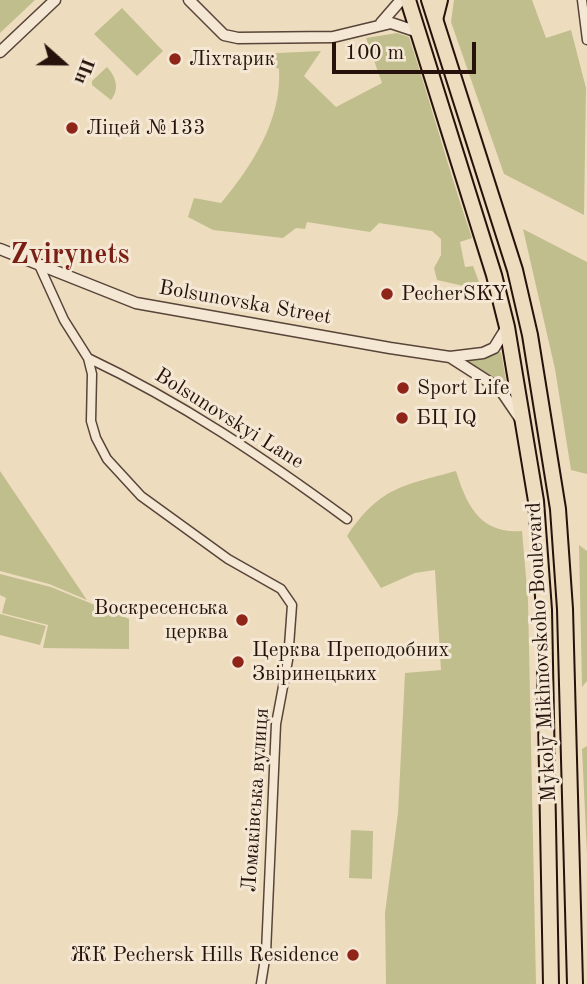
<!DOCTYPE html>
<html>
<head>
<meta charset="utf-8">
<style>
  body { margin:0 }
  #map { position:relative; width:587px; height:984px; overflow:hidden; background:#eedcbf; font-family:"Old Standard TT",serif }
  canvas { display:block }
  .north { position:absolute; left:28px; top:28px; width:70px; height:70px; -webkit-text-stroke:5px #f4e8d5; paint-order:stroke; rotate:111deg; font-size:19px; font-weight:700; line-height:28px; text-align:center; color:#26120b }
  .north::after { content:''; display:block; margin:auto; width:24px; height:32px; background:#26120b; clip-path:polygon(50% 0,100% 100%,50% 72%,0 100%) }
  .scale { position:absolute; left:332px; top:42px; width:144px; height:32px; box-sizing:border-box; border:4px solid #26120b; border-top:0; padding-left:9px; font-size:21px; line-height:24px; white-space:nowrap; color:#26120b; -webkit-text-stroke:5px #f4e8d5; paint-order:stroke }
</style>
</head>
<body>
<div id="map">
<canvas width="587" height="984"></canvas>
<div class="north">Пн</div>
<div class="scale">100 m</div>
</div>
<script>
const ctx = document.querySelector('canvas').getContext('2d');
ctx.lineJoin = 'round';
function fillPath(path, color) { ctx.fillStyle = color; ctx.fill(path, 'evenodd'); }
function strokePath(path, color, width, dash) { ctx.strokeStyle = color; ctx.lineWidth = width; ctx.lineCap = dash ? 'butt' : 'round'; ctx.setLineDash(dash || []); ctx.stroke(path); }
function write(font, color, halo, rows, align = 'center') {
  ctx.font = font + ' "Old Standard TT",serif'; ctx.lineWidth = 6; ctx.setLineDash([]); ctx.textBaseline = 'middle'; ctx.strokeStyle = halo; ctx.fillStyle = color; for (const [text, x, y, turn = 0] of rows) {
    ctx.save(); ctx.translate(x, y); ctx.rotate((+turn || 0) * Math.PI / 180); ctx.textAlign = isNaN(turn) ? turn : align; if (halo) ctx.strokeText(text, 0, 0); ctx.fillText(text, 0, 0); ctx.restore();
  }
}
fillPath(new Path2D(`
  M0,0H35L0,33Z
  M454,0H532L546,38L571,30L586,88L584,215L504,174L451,22Z
  M122,8L163,51L137,76L94,34Z
  M397,33L409,37C431,104 449,171 472,238L460,242L465,267L473,266L482,290L437,280L434,268L441,255V239L432,231L379,223L370,232L307,222L305,229L296,228L283,238L213,230L188,217L194,198L221,203C252,166 282,120 279,69L256,58V54L321,51L304,76L336,107L382,83L366,38Z
  M107,67C116,77 120,89 111,100L92,85V81Z
  M523,229L587,262V474L571,470L555,369Z
  M501,352L507,385L465,360Z
  M0,471L87,600L49,584L0,571Z
  M456,471C467,506 480,534 522,531L528,600L536,984H386L385,913L398,813L405,673L441,670L435,570L415,573L381,588L347,536C380,487 402,486 456,471Z
  M579,545L587,551V681L582,687Z
  M0,574L51,587L129,619V649L43,648L48,625L2,613L6,598L0,595Z
  M0,614L46,626L40,645L0,635Z
  M587,746V854L582,749Z
  M351,830L373,831L372,879L349,878Z`), '#c0be8c');
const minor = new Path2D(`
  M582,0L587,40
  M39,265L64,320L88,358L92,374L91,421L96,438L107,459L141,496L228,559L281,589L292,605L288,660L276,724L266,953L261,984
  M88,358C181,402 264,458 347,519`);
const tertiary = new Path2D(`
  M189,0L224,35L238,38L333,37L391,23L418,32
  M381,23L401,0
  M0,52L55,0
  M0,249L136,303L390,348L450,357L483,353L494,348L507,327
  M450,357L500,389L519,417`);
const primary = new Path2D(`
  M436,20L441,0`);
const trunk = new Path2D(`
  M408,0L494,275L507,327L536,501L544,610L551,984
  M429,0L515,270L530,335L558,509L565,609L575,984`);
strokePath(minor, '#584438', 11);
strokePath(tertiary, '#584438', 13);
strokePath(primary, '#26120b', 16);
strokePath(trunk, '#26120b', 18);
strokePath(minor, '#f4e8d5', 8);
strokePath(tertiary, '#f4e8d5', 10);
strokePath(primary, '#eedcbf', 12);
strokePath(trunk, '#eedcbf', 14);
for (const [x, y, r, color] of [
  [175,59,7,"#8f2418"],
  [72,128,7,"#8f2418"],
  [387,294,7,"#8f2418"],
  [403,388,7,"#8f2418"],
  [402,418,7,"#8f2418"],
  [242,620,7,"#8f2418"],
  [238,662,7,"#8f2418"],
  [353,955,7,"#8f2418"]
]) { const dot = new Path2D(); dot.arc(x, y, r, 0, 2 * Math.PI); ctx.fillStyle = color; ctx.fill(dot); strokePath(dot, '#f4e8d5', 2.5); }
write('21px', '#26120b', '#f4e8d5', [
  ["Ліхтарик",189,59],
  ["Ліцей №133",86,128],
  ["PecherSKY",401,294],
  ["Sport Life",417,388],
  ["БЦ IQ",416,418],
  ["Воскресенська",228,608,"right"],
  ["церква",228,632,"right"],
  ["Церква Преподобних",252,650],
  ["Звіринецьких",252,674],
  ["ЖК Pechersk Hills Residence",339,955,"right"]
], 'left');
write('21px', '#26120b', '#f4e8d5', [
  ["Bolsunovska Street",245,303,10],
  ["Bolsunovskyi Lane",229,419,32],
  ["Mykoly Mikhnovskoho Boulevard",542,652,-93],
  ["Ломаківська вулиця",256,800,-86]
]);
write('bold 28px', '#7a1f14', '#f4e8d5', [
  ["Zvirynets",70,256]
]);
</script>
</body>
</html>
